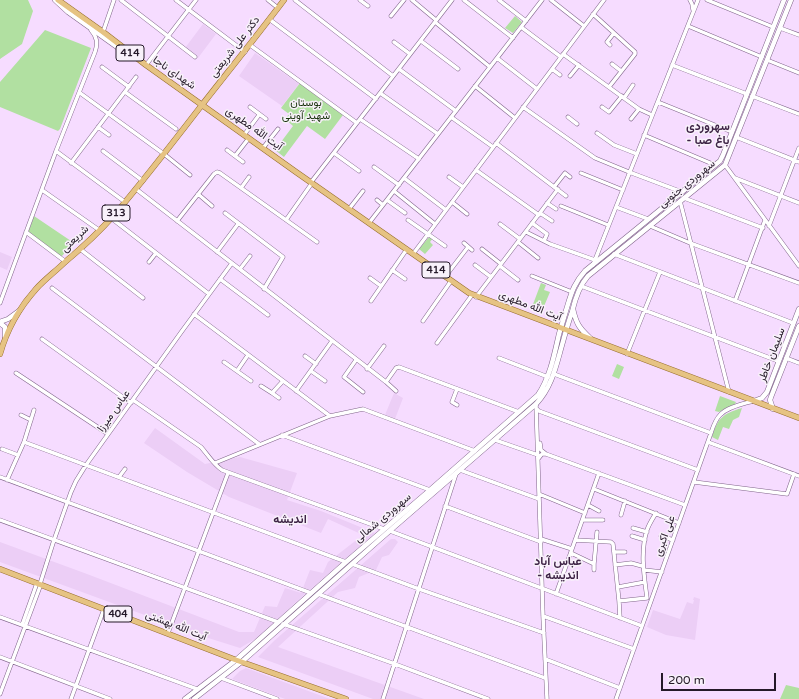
<!DOCTYPE html>
<html>
<head>
<meta charset="utf-8">
<style>
  body { margin:0 }
  #map { position:relative; width:799px; height:699px; overflow:hidden; background:#f6dcff; font-family:"Varela Round",sans-serif }
  canvas { display:block }
  .scale { position:absolute; left:661px; top:673px; width:115px; height:18px; box-sizing:border-box; border:2px solid #251929; border-top:0; padding-left:5px; font-size:12px; line-height:14px; white-space:nowrap; color:#251929; -webkit-text-stroke:3px #f8f1fa; paint-order:stroke }
</style>
</head>
<body>
<div id="map">
<canvas width="799" height="699"></canvas>
<div class="scale">200 m</div>
</div>
<script>
const ctx = document.querySelector('canvas').getContext('2d');
ctx.lineJoin = 'round';
function fillPath(path, color) { ctx.fillStyle = color; ctx.fill(path, 'evenodd'); }
function strokePath(path, color, width, dash) { ctx.strokeStyle = color; ctx.lineWidth = width; ctx.lineCap = dash ? 'butt' : 'round'; ctx.setLineDash(dash || []); ctx.stroke(path); }
function write(font, color, halo, rows, align = 'center') {
  ctx.font = font + ' "Varela Round",Vazirmatn,sans-serif'; ctx.lineWidth = 3; ctx.setLineDash([]); ctx.textBaseline = 'middle'; ctx.strokeStyle = halo; ctx.fillStyle = color; for (const [text, x, y, turn = 0] of rows) {
    ctx.save(); ctx.translate(x, y); ctx.rotate((+turn || 0) * Math.PI / 180); ctx.textAlign = isNaN(turn) ? turn : align; if (halo) ctx.strokeText(text, 0, 0); ctx.fillText(text, 0, 0); ctx.restore();
  }
}
fillPath(new Path2D(`
  M203,24L216,34L198,58L185,48Z
  M255,53L299,84L282,106L239,76Z
  M0,252L12,257L7,270L0,267Z
  M394,393L403,398L395,419L385,415Z
  M155,428L205,464L240,457L297,473L287,500L321,511L375,533L296,602L260,636L240,648L202,636L0,562V542L87,574L239,632H254L265,606L277,607L285,588L301,593L310,570L323,573L328,562L363,535L328,519L321,533L229,497L187,472L144,443Z
  M391,539H395L398,542L389,555L382,557L376,570L359,577L355,588L338,592L278,647L424,699H373L258,657L275,640Z
  M694,597L700,599L695,640L666,635L647,627L653,610L680,619L687,602L693,604L694,600H693Z
  M246,668L330,699H285L232,679L240,671Z`), '#eccef6');
fillPath(new Path2D(`
  M0,0H28L33,11L22,44L0,59Z
  M515,16L522,22L513,33L505,28Z
  M45,30L91,48L60,129L58,131L0,107V82Z
  M300,83L343,115L325,139L307,126L284,157L275,150L293,126L285,119L289,114L281,108Z
  M34,216L74,243L61,257L28,233Z
  M430,236L433,238L430,242L433,245L425,254L419,249Z
  M541,283L546,285L544,290L550,292L542,311L532,307Z
  M617,364L624,367L619,379L612,376Z
  M720,396L736,402L735,404L726,408L719,412L715,411Z
  M742,408L739,417L733,420L729,429L723,427L718,440L712,437C718,418 722,414 742,408Z
  M786,685L799,688V699H780Z`), '#b1e0a1');
const street = new Path2D(`
  M121,0L195,57
  M176,0L245,52
  M268,0L278,8
  M295,0L393,76
  M360,0L368,6
  M412,0L436,20
  M464,0L513,38
  M499,0L526,21
  M551,0L584,26
  M690,0L692,4L693,10
  M707,0L773,27
  M593,14L635,52V54L609,87
  M391,16L404,0
  M269,19L376,99
  M435,22L490,67
  M688,26L762,57
  M521,27L561,57
  M780,28L799,35
  M103,32L114,0
  M421,41L458,69
  M394,42L410,54
  M250,45L357,123
  M610,45L607,42L614,33
  M563,54L639,109L652,115
  M497,58L537,89
  M767,60L799,73
  M612,64L621,71
  M146,65L196,0
  M672,65L747,94
  M102,67L129,87
  M399,69L456,111
  M552,69L560,75
  M570,76L579,65
  M475,86L515,118
  M125,92L176,129
  M80,93L164,154L190,175
  M380,93L438,134
  M752,96L799,114
  M624,98L633,85
  M658,102L732,132
  M250,107L266,119
  M523,107L595,158L629,172L682,192
  M602,107L609,112L622,96
  M451,117L493,147
  M568,117L577,124
  M360,119L419,159
  M631,119L639,109
  M98,127L109,135
  M597,133L614,145L637,154
  M244,135L259,115
  M644,135L715,165
  M736,137L799,162
  M496,143L566,196
  M263,148L278,129
  M227,150L243,162
  M56,151L125,202
  M103,151L143,181
  M334,153L359,171
  M235,156L249,138
  M71,163L136,77
  M725,165L799,266
  M374,167L399,185
  M476,170L539,215
  M581,173L623,190
  M449,177L463,187
  M404,178L446,210
  M735,178L799,203
  M312,181L452,0
  M554,187L565,173L570,177
  M241,188L249,177
  M136,189L386,382L396,368L399,367L519,412
  M42,190L99,230
  M394,191L435,224
  M198,194L212,206
  M684,198L763,228
  M377,200L383,205
  M387,200L405,213
  M680,201L729,392
  M452,202L467,214
  M547,203L556,209
  M561,206L608,225
  M616,207L648,219
  M349,209L363,191
  M225,213L283,257L264,289
  M540,213L552,221
  M111,218L209,294
  M286,220L312,183
  M408,220L445,246
  M177,221L214,174L217,172L220,173L317,242
  M369,223L542,0
  M532,223L547,234L544,241
  M500,224L520,239
  M650,226L690,243L799,283
  M769,226L799,148
  M26,232L66,262
  M526,232L550,244L595,260
  M518,242L538,258
  M464,243L472,250
  M80,249L143,298
  M482,249L501,264
  M217,252L238,224
  M413,254L604,0
  M614,254L793,323
  M149,262L156,253
  M475,265L491,277
  M593,265L698,0
  M500,266L518,280
  M240,269L250,256
  M392,270L405,279
  M532,276L572,292
  M445,277L468,247
  M370,278L381,286
  M220,279L268,315
  M581,286L778,361
  M52,288L259,444
  M476,297L558,189
  M371,301L407,249
  M735,301L765,220
  M0,303L56,151L95,52C98,43 97,37 91,30
  M194,314L330,416
  M423,321L451,281
  M42,339L131,403
  M437,343L472,295
  M627,354L660,272
  M305,356L316,364
  M499,358L548,377
  M786,358L799,363
  M356,360L344,377L363,392
  M224,362L251,381
  M367,369L384,346
  M237,371L248,355
  M311,371L325,381
  M16,373L108,434
  M554,374L711,433
  M386,382L396,391
  M261,386L272,393L283,381
  M296,391L332,341
  M272,393L279,398
  M133,400L201,447C208,455 213,464 222,470L384,529
  M536,404L543,616L547,699
  M457,405L452,402L457,389
  M537,409L539,411L698,470
  M21,415L31,420
  M282,435L430,490
  M495,440L538,455
  M24,442L346,562
  M708,442L799,476
  M540,443L541,450L546,454
  M2,449L18,455
  M538,459L542,454H546L685,505
  M215,463L330,416L363,409L475,451
  M460,470L539,499
  M0,477L311,593
  M119,477L125,469
  M7,480L24,442L34,410
  M694,482L787,494L794,474
  M594,489L679,523
  M539,494L585,513
  M588,505L599,511
  M445,506L541,542
  M621,515L625,501
  M0,520L278,622
  M583,520H603
  M633,528L647,532
  M390,531L642,626
  M632,536L645,540
  M661,536L673,540
  M541,539L572,549
  M575,540L611,542L613,544L619,601L620,618
  M614,552H625
  M571,553L594,564L597,532
  M352,564L419,589L544,633
  M615,565L631,563L642,566
  M594,570V564
  M644,570L662,572
  M40,584L54,540L71,492L76,481L86,465L182,331L232,263
  M618,587L645,582
  M318,594L545,678
  M556,594L599,473
  M619,601L647,598C644,575 640,552 647,530C649,524 653,518 656,513
  M543,616L634,649
  M0,617L197,689
  M283,624L395,664L488,699
  M22,625L37,583
  M168,633L228,473
  M0,657L110,699
  M545,659L620,688
  M221,678L277,699
  M0,694L41,584
  M71,699L104,609
  M383,699L456,474
  M616,699L711,433C713,427 715,420 720,415C727,407 743,404 753,401`);
const secondary = new Path2D(`
  M55,0L68,12L124,52L133,57
  M573,309C576,323 579,328 590,338
  M0,322L8,319L19,311
  M0,323L5,327V337
  M754,401L762,398L767,392L799,309
  M773,409L770,400L771,397L799,326
  M185,699L236,660L346,562L430,490L538,395C550,377 554,356 559,334C562,324 565,314 568,304C572,291 575,282 585,271L720,161L723,155L784,0
  M194,699L245,659L378,541L536,404C552,387 556,366 562,345C565,334 568,323 572,312C575,299 579,286 588,276L725,165L791,0`);
const primary = new Path2D(`
  M58,0L103,32L146,65L296,172L469,293L799,418
  M0,354C7,329 19,308 36,289C45,279 56,271 65,262C83,247 100,231 115,214C144,180 171,145 198,110C227,73 256,37 284,0
  M0,569L236,660L346,699`);
strokePath(street, '#81658b', 4.5);
strokePath(secondary, '#81658b', 5.5);
strokePath(primary, '#986e2e', 6);
strokePath(street, '#fff', 3.5);
strokePath(secondary, '#fff', 4.5);
strokePath(primary, '#e6c383', 5);
for (const [x, y, w] of [
  [130,53,28],
  [116,213,28],
  [436,270,28],
  [118,614,28]
]) { const box = new Path2D(); box.roundRect(x - w / 2, y - 8, w, 16, 3); ctx.fillStyle = '#f8f1fa'; ctx.fill(box); strokePath(box, '#251929', 1); }
write('bold 10px', '#251929', null, [
  ["414",130,53],
  ["313",116,213],
  ["414",436,270],
  ["404",118,614]
]);
write('11px', '#251929', '#f8f1fa', [
  ["دکتر علی شریعتی",235,47,-52],
  ["شهدای ناجا",174,73,35],
  ["آیت الله مطهری",254,129,35],
  ["سهروردی جنوبی",687,184,-39],
  ["شریعتی",75,239,-44],
  ["آیت الله مطهری",530,306,21],
  ["سلیمان خاطر",772,355,-69],
  ["عباس میرزا",114,411,-55],
  ["سهروردی شمالی",383,518,-40],
  ["علی‌ اکبری",665,536,-70],
  ["آیت الله بهشتی",176,626,21]
]);
write('11px', '#17320b', '#f8f1fa', [
  ["بوستان",306,103],
  ["شهید آوینی",306,116]
]);
write('bold 12px', '#3e2446', '#f8f1fa', [
  ["سهروردی",708,127],
  ["- باغ صبا",708,141],
  ["اندیشه",290,520],
  ["عباس آباد",558,562],
  ["- اندیشه",558,576]
]);
</script>
</body>
</html>
